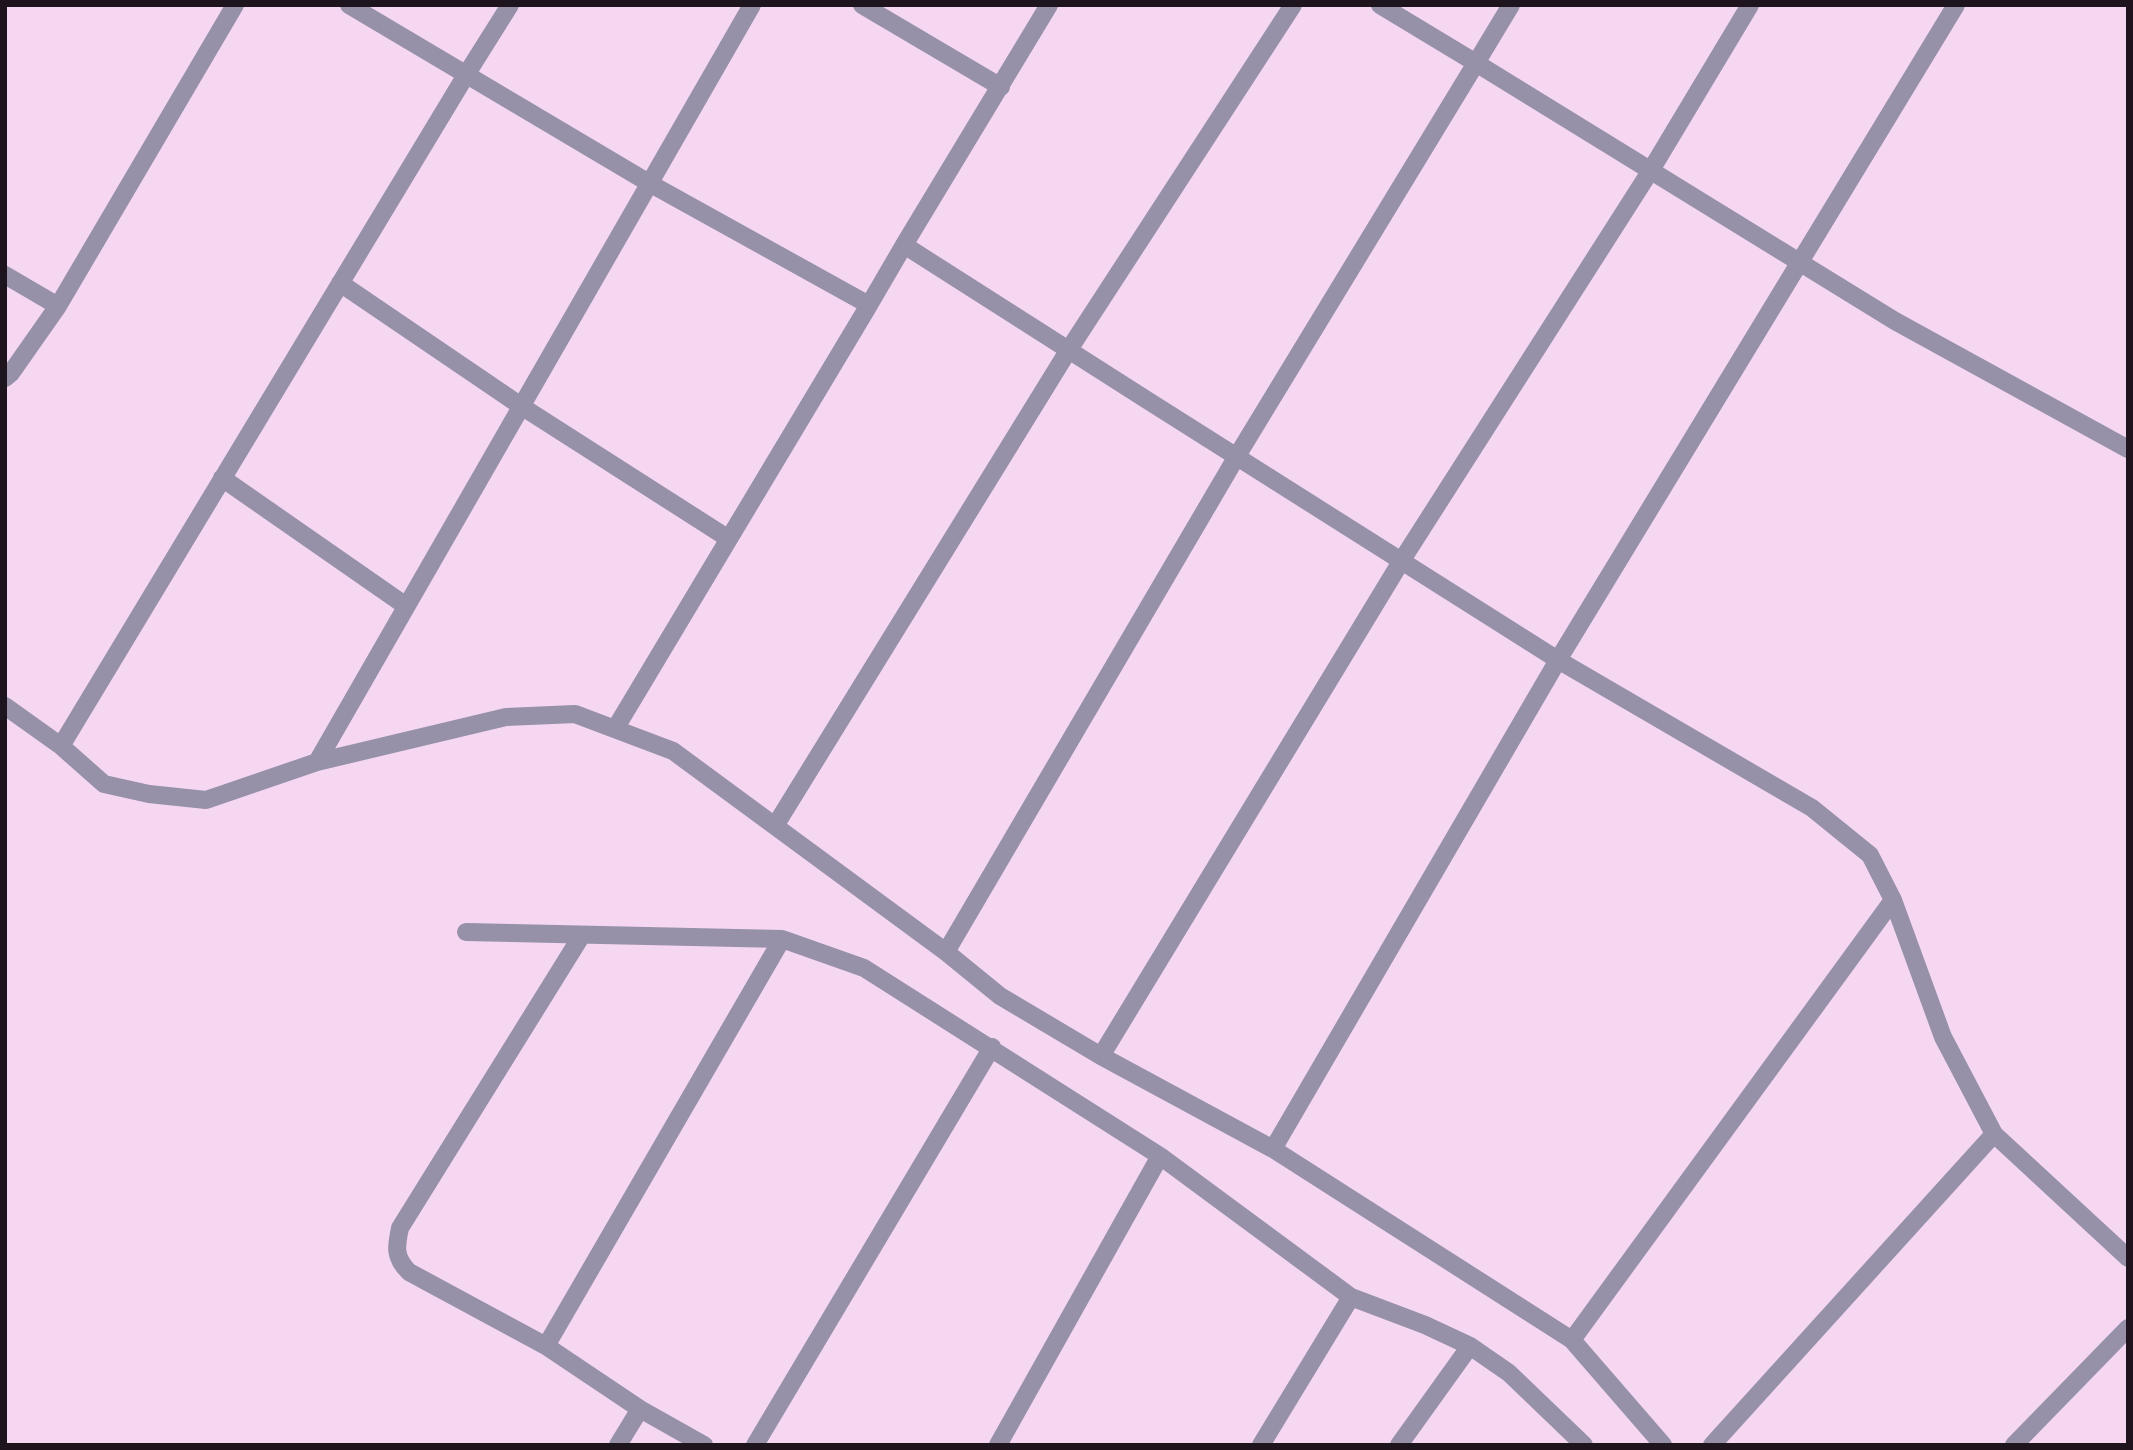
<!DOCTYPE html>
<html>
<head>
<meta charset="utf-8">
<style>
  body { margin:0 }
  #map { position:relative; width:2133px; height:1450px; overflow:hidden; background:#f5d7f2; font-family:Quicksand,sans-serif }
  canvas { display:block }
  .frame { position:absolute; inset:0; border:7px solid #1e141e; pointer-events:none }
</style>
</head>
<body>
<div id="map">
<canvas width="2133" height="1450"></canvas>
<div class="frame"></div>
</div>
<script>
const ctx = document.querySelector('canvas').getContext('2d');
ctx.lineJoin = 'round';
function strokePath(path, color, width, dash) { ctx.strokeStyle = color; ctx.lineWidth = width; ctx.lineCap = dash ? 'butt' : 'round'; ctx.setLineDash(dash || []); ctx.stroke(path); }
strokePath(new Path2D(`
  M349,5L649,183L869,305L904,245C1121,385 1340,521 1558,660L1273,1149
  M862,5L1001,87
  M1511,5L1476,63L1895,321L2128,449
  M1956,5L1558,660L1812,808L1870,855L1893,900L1943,1037L1994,1134L2128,1258
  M904,245L1049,5
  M5,275L58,306
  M340,283L521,406L729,539
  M5,378L11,373L58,306L235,5
  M222,478L406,606
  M5,706L61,746L104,784L149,794L206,800L317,762L506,717L575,714L673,751L946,952L1000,996L1101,1056L1273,1149L1572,1340L1663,1445
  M615,729L869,305
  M61,746L466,75L510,5
  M317,762L752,5
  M775,826L1068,351L1293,5
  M466,932L782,939L864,968L1160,1156L1351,1297L1425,1325L1470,1346L1509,1373L1584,1445
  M582,935L400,1228C396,1247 394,1257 409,1272L546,1346L640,1409L618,1445
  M946,952L1237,456L1476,63L1380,5
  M1101,1056L1402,560L1651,170L1750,5
  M1572,1340L1893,900
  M546,1346L782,939
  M640,1409L704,1445
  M755,1445L992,1047
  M998,1445L1160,1156
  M1261,1445L1351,1297
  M1399,1445L1470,1346
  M1712,1445L1994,1134
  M2014,1445L2128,1328`), '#9690a9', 18);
</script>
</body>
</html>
